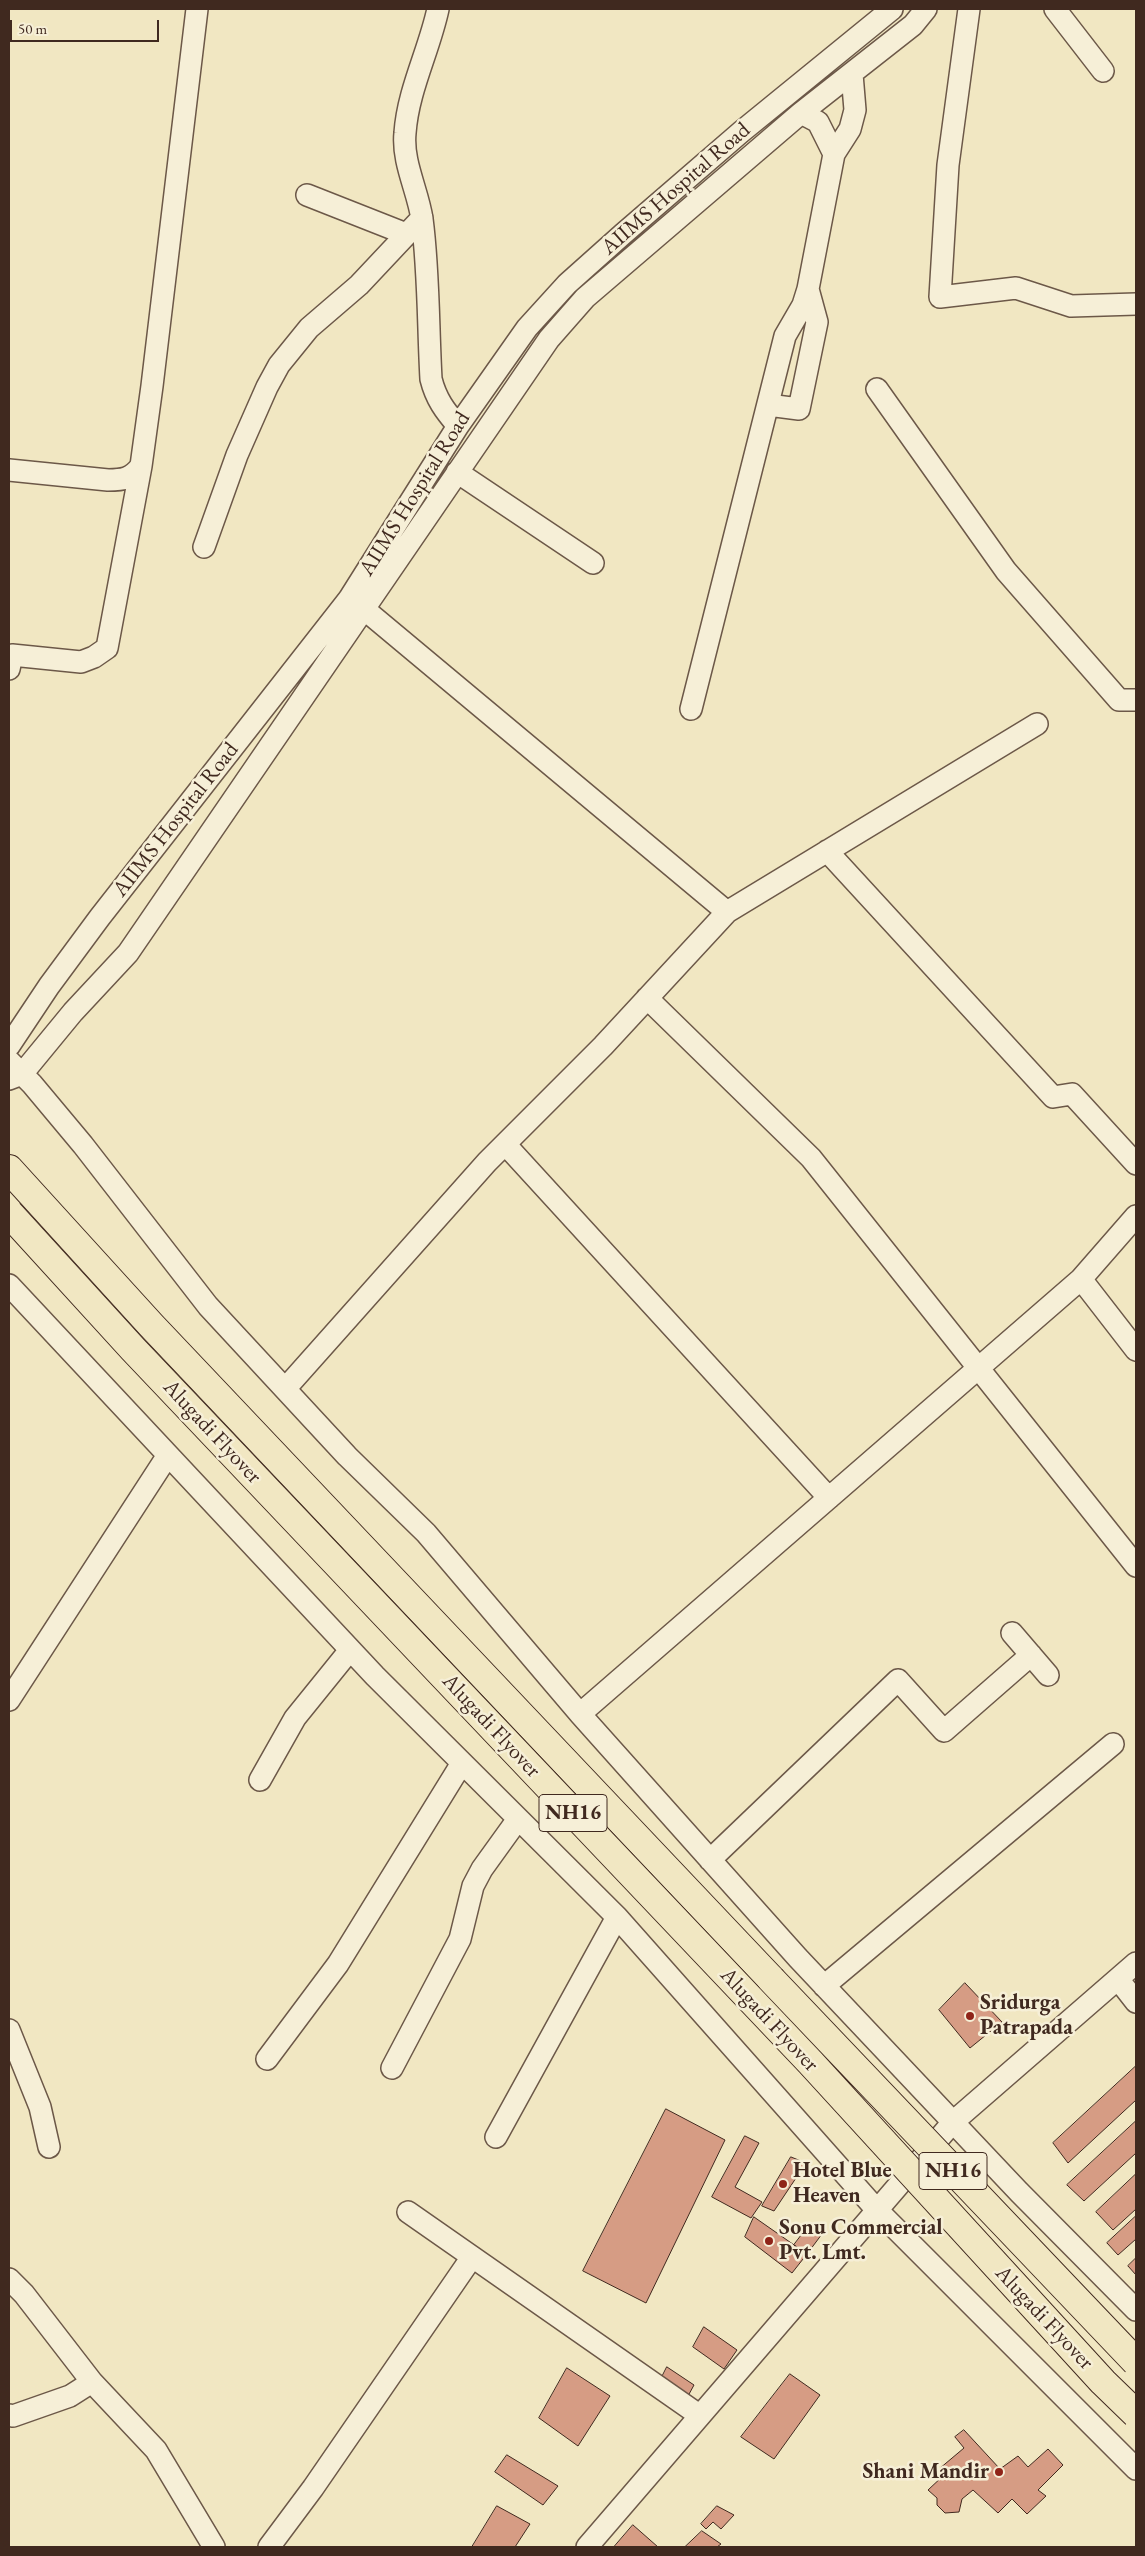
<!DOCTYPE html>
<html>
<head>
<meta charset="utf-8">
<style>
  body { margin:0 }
  #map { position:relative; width:1145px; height:2556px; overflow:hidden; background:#f1e7c2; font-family:"EB Garamond",serif }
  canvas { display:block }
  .frame { position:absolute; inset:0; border:10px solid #40291f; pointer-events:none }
  .scale { position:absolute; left:10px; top:20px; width:149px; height:22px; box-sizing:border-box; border:2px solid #40291f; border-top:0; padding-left:6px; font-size:15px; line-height:18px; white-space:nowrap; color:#40291f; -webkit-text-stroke:4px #f6efd7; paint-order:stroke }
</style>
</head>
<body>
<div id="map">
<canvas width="1145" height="2556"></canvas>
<div class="frame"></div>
<div class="scale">50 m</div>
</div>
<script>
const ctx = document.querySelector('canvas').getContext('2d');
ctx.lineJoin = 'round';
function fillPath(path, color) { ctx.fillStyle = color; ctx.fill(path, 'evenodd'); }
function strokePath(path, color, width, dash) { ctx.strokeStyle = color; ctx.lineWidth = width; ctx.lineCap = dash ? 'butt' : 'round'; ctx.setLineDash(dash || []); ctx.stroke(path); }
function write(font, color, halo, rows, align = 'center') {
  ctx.font = font + ' "EB Garamond",serif'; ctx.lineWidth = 5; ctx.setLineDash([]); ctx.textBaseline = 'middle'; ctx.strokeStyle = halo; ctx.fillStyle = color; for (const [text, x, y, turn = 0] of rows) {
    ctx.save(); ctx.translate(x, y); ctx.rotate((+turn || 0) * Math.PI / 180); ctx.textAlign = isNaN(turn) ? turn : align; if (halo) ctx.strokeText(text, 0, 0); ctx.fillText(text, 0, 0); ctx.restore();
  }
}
const building = new Path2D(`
  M965,1983L1002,2022L970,2048L939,2010Z
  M1136,2066V2100L1068,2163L1053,2143Z
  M666,2109L725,2140L646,2303L583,2271Z
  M1136,2121V2153L1084,2201L1067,2185Z
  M745,2136L759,2143L735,2187L762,2202L751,2218L712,2197Z
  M791,2157L806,2163L774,2211L762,2206Z
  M1136,2174V2209L1113,2230L1096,2212Z
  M1136,2216V2239L1118,2255L1107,2243Z
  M754,2217L807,2254L792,2273L745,2237Z
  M810,2224L822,2234L807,2254L794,2245Z
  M1136,2258V2275L1128,2266Z
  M704,2327L737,2350L724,2369L693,2347Z
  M667,2367L694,2385L688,2396L661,2379Z
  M567,2368L610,2396L578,2446L539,2418Z
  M790,2374L820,2395L774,2459L741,2437Z
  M964,2430L1000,2469L1018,2456L1028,2467L1048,2449L1063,2465L1038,2490L1046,2496L1027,2514L1012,2499L998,2513L973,2490L962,2499L959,2512L945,2513L937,2505V2498L928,2490L944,2475L939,2469L964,2448L955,2437Z
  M507,2455L558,2486L543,2505L495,2472Z
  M497,2506L530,2524L515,2547H472Z
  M717,2506L734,2515L721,2529L713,2522L706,2529L701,2524Z
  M633,2525L658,2547H614Z
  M702,2531L721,2544L717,2547H685Z`);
fillPath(building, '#d69c84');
strokePath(building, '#40291f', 1);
const minor = new Path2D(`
  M438,9C429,51 408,90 405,133C402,162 418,191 422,219C429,272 428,326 431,379C436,399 445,411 458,426
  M969,9L948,165L940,297L1016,288L1071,306L1136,304
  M1055,9L1103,71
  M801,113L818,122L834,154
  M307,195L406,234
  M877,389L1006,571L1119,700H1136
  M768,405L799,409L817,322L808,289
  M9,470L108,480C123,480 131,479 141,466L152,386L197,9
  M457,472L593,563
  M204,547L237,455L267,387L279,365L309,328L359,285L422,218
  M9,669L12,655L81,662L94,657L107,648L141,466
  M691,709L785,336L803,305L808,289L834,154L850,129L855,110L852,74
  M827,851L1053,1097L1072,1094L1136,1164
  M727,912L1037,724
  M647,998L811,1158L1136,1566
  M9,1046L49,986L100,917L349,599L458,426L527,328L567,284L623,234L741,132L892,9
  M9,1061L32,1084L83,1145L208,1306L347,1456L426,1533L580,1714L798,1958L1019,2192L1136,2310
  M9,1079L22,1074L73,1012L128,953L549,339L585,298L801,113L913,25L926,9
  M505,1144L829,1498
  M1081,1279L1136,1350
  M9,1285L375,1676L617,1917L876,2209L1136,2469
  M285,1389L487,1162L603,1046L727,912L364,609
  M1012,1633L1048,1675
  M9,1700L168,1455
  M580,1714L1081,1279L1136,1216
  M260,1780L295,1718L350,1650
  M710,1860L898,1680L944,1731L1031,1655
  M1118,1979L1136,2002
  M824,1986L1113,1744
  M9,2030L40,2107L49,2147
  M267,2059L338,1964L462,1763
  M392,2068L460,1939L473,1886L482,1869L518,1819
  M496,2137L617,1917
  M408,2212L699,2415
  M9,2279L24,2294L92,2382L70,2396L13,2416L9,2415
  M92,2382L156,2450L214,2547
  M269,2547L313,2488L472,2257
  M587,2547L953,2122L1136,1963`);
const highway = new Path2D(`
  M9,1169L151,1325L771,1979`);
strokePath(minor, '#6c5848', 24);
strokePath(highway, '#40291f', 30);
strokePath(minor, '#f6efd7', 21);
strokePath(highway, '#f1e7c2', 28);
const highwayBridge = new Path2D(`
  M9,1213L133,1349L810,2062L1103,2382L1136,2414
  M771,1979L1136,2362`);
strokePath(highwayBridge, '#40291f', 30, []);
strokePath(highwayBridge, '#f1e7c2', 28);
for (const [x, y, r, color] of [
  [970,2016,5,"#8f2418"],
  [783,2184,5,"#8f2418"],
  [769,2241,5,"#8f2418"],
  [999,2472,5,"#8f2418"]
]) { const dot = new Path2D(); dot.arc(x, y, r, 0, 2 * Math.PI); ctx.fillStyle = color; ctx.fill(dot); strokePath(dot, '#f6efd7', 2); }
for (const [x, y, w] of [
  [573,1813,68],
  [953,2171,68]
]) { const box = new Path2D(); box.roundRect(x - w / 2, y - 18.5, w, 37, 4); ctx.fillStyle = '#f6efd7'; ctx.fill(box); strokePath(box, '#40291f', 1); }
write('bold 21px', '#40291f', null, [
  ["NH16",573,1813],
  ["NH16",953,2171]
]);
write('22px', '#40291f', '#f6efd7', [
  ["AIIMS Hospital Road",676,189,-41],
  ["AIIMS Hospital Road",415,494,-58],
  ["AIIMS Hospital Road",176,820,-52],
  ["Alugadi Flyover",212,1432,47],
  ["Alugadi Flyover",491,1726,47],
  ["Alugadi Flyover",769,2020,47],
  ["Alugadi Flyover",1044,2318,47]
]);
write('bold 22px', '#40291f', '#f6efd7', [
  ["Sridurga",980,2003],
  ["Patrapada",980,2028],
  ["Hotel Blue",793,2171],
  ["Heaven",793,2196],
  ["Sonu Commercial",779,2228],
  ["Pvt. Lmt.",779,2253],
  ["Shani Mandir",989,2472,"right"]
], 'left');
</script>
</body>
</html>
